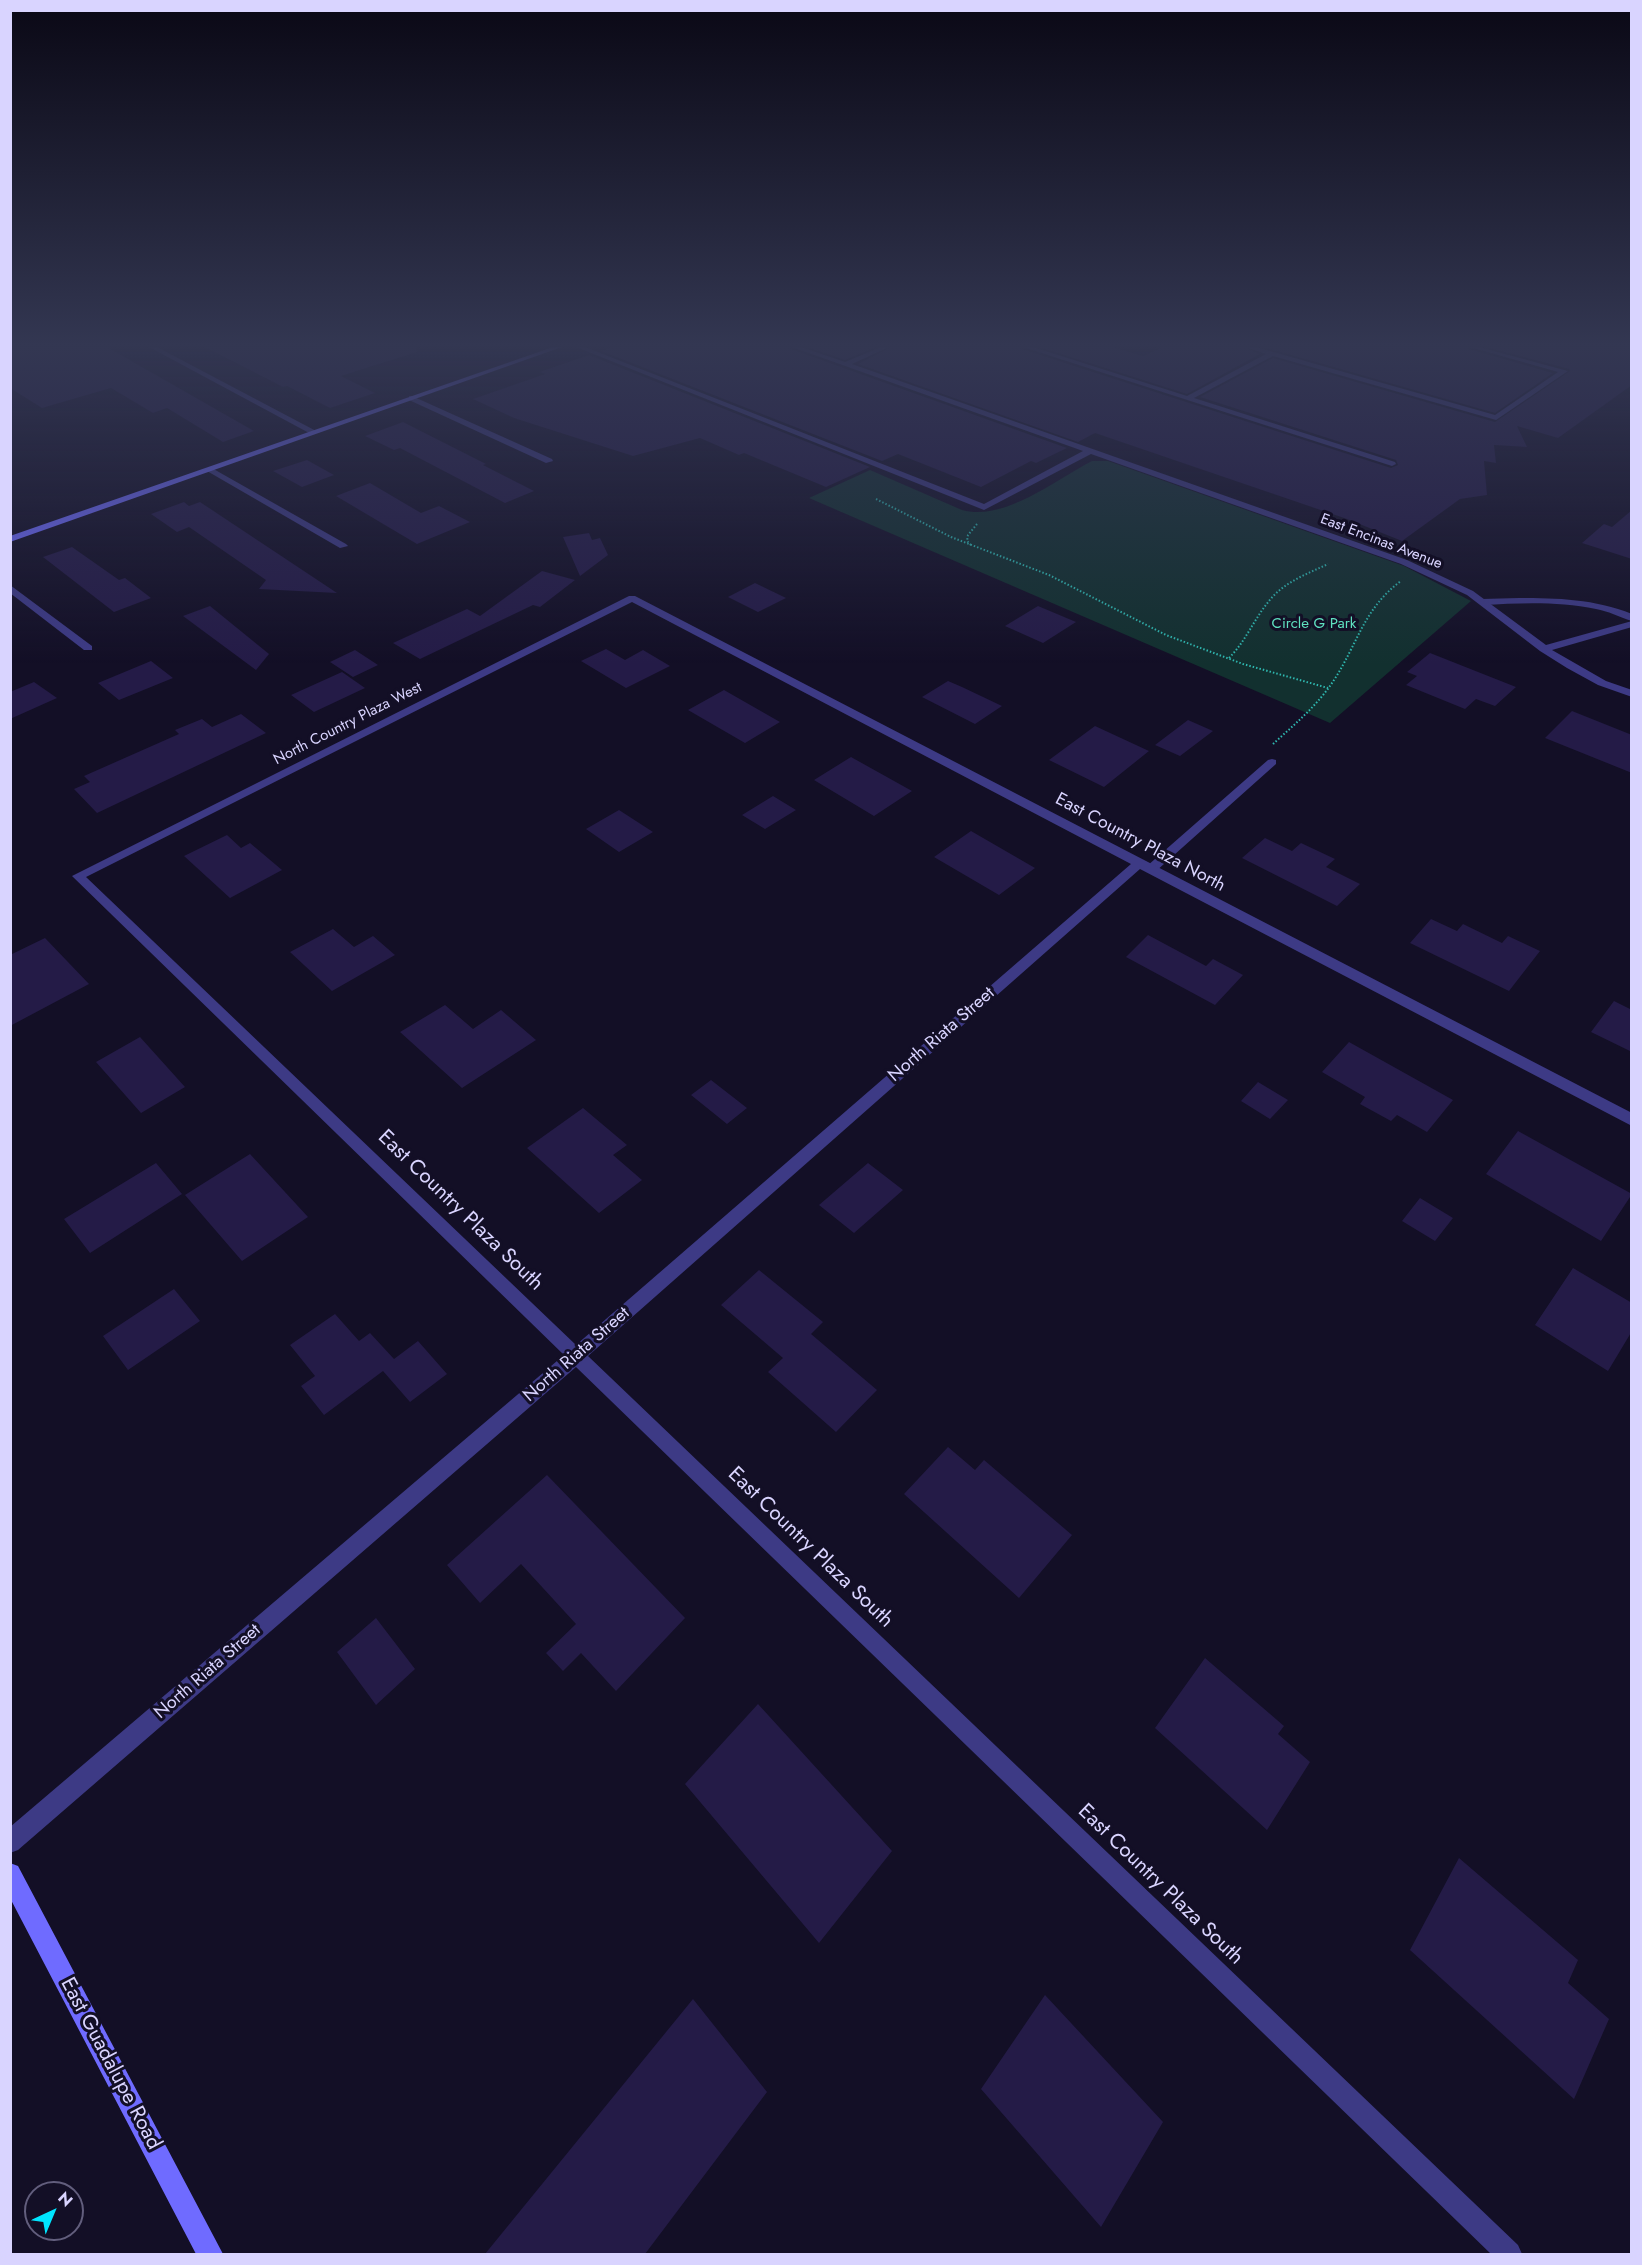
<!DOCTYPE html>
<html>
<head>
<meta charset="utf-8">
<style>
  body { margin:0 }
  #map { position:relative; width:1642px; height:2265px; overflow:hidden; background:#130f26; font-family:Jost,sans-serif }
  canvas { display:block }
  .frame { position:absolute; inset:0; border:12px solid #d9d4ff; pointer-events:none }
  .north { position:absolute; left:24px; top:2181px; width:60px; height:60px; box-sizing:border-box; background:#130f26; border:2px solid #625e7d; border-radius:50%; rotate:44deg; font-size:16px; font-weight:700; line-height:24px; text-align:center; color:#d9d4ff }
  .north::after { content:''; display:block; margin:auto; width:21px; height:27px; background:#00e5ff; clip-path:polygon(50% 0,100% 100%,50% 72%,0 100%) }
</style>
</head>
<body>
<div id="map">
<canvas width="1642" height="2265"></canvas>
<div class="frame"></div>
<div class="north">N</div>
</div>
<script>
const ctx = document.querySelector('canvas').getContext('2d');
ctx.lineJoin = 'round';
function fillPath(path, color) { ctx.fillStyle = color; ctx.fill(path, 'evenodd'); }
function strokePath(path, color, width, dash) { ctx.strokeStyle = color; ctx.lineWidth = width; ctx.lineCap = dash ? 'butt' : 'round'; ctx.setLineDash(dash || []); ctx.stroke(path); }
function write(font, color, halo, rows, align = 'center') {
  ctx.font = font + ' Jost,sans-serif'; ctx.lineWidth = 6; ctx.setLineDash([]); ctx.textBaseline = 'middle'; ctx.strokeStyle = halo; ctx.fillStyle = color; for (const [text, x, y, turn = 0] of rows) {
    ctx.save(); ctx.translate(x, y); ctx.rotate((+turn || 0) * Math.PI / 180); ctx.textAlign = isNaN(turn) ? turn : align; if (halo) ctx.strokeText(text, 0, 0); ctx.fillText(text, 0, 0); ctx.restore();
  }
}
fillPath(new Path2D(`
  M1092,461H1108L1404,566L1471,601L1330,723L809,498L870,470L962,510C1004,522 1055,480 1092,461Z`), '#12302f');
fillPath(new Path2D(`
  M10,347H107L254,431L223,442L167,408L153,413L111,388L42,408L10,388Z
  M205,347H416L417,352L341,376L375,393L330,408L287,386L283,387Z
  M613,347H790L791,349L1067,448L1036,463L1031,461L981,487L898,454L882,461L601,351Z
  M807,347H876L845,360Z
  M891,347H1021L1022,349L1391,468L1398,465L1396,460L1200,397L1273,358L1495,422L1570,371L1569,369L1486,347H1632V385L1558,438L1517,426L1527,447L1494,445L1496,463L1484,461L1487,495L1460,499L1402,541L1347,519L1095,433L1078,442L858,364Z
  M1039,347H1112L1143,356L1163,347H1244L1260,354L1187,394Z
  M1263,347H1468L1469,349L1553,373L1495,413Z
  M589,355L870,467L826,487L744,453L739,455L700,438L633,456L514,418L473,399L545,374L539,372Z
  M403,422L486,464L483,465L534,491L505,503L400,448L394,450L365,436Z
  M307,460L334,475L302,487L273,471Z
  M370,483L421,513L439,506L470,522L417,544L336,496Z
  M184,502L189,506L200,502L337,593L259,589L266,580L189,527L177,532L151,514Z
  M1632,510V559L1582,543L1604,524L1612,527Z
  M589,533L592,540L600,538L608,555L580,576L563,537Z
  M72,547L119,580L125,578L151,598L114,612L43,557Z
  M542,571L575,580L540,607L533,605L420,659L393,643L467,609L480,616Z
  M755,583L786,598L758,612L728,597Z
  M210,606L269,654L256,670L183,616Z
  M1038,606L1076,622L1043,643L1005,626Z
  M606,649L625,660L643,650L670,666L626,688L581,661Z
  M355,650L378,665L353,677L330,662Z
  M1430,653L1516,687L1495,706L1476,699L1465,709L1406,685L1417,676L1407,672Z
  M151,661L173,678L119,700L98,683Z
  M342,672L365,688L314,712L291,695Z
  M948,681L962,687L1002,706L975,724L922,697Z
  M34,682L57,698L10,719V692Z
  M724,690L780,722L745,743L688,710Z
  M1572,711L1632,735V773L1545,738Z
  M241,714L266,733L97,813L74,789L90,782L84,776L179,734L175,730L202,719L212,727Z
  M1188,720L1213,731L1180,756L1155,745Z
  M1095,726L1149,751L1104,787L1049,760Z
  M851,757L912,791L874,816L814,780Z
  M773,796L796,810L765,829L742,815Z
  M619,810L653,832L619,852L586,829Z
  M971,831L1035,868L999,895L934,857Z
  M227,835L241,848L250,843L282,870L230,898L184,856Z
  M1265,838L1292,851L1301,843L1335,859L1326,867L1360,884L1337,906L1242,858Z
  M1431,919L1457,931L1463,924L1502,943L1508,936L1540,951L1509,991L1410,943Z
  M333,929L354,947L373,936L395,955L332,991L290,952Z
  M1148,935L1206,966L1213,959L1243,975L1215,1005L1126,957Z
  M45,938L89,984L10,1026V955Z
  M1614,1001L1632,1010V1052L1591,1032Z
  M445,1005L473,1029L501,1010L536,1040L462,1088L400,1032Z
  M140,1037L185,1087L141,1113L96,1062Z
  M1349,1042L1453,1100L1427,1132L1397,1115L1391,1121L1360,1104L1365,1097L1322,1072Z
  M711,1080L747,1108L727,1124L691,1095Z
  M1258,1082L1288,1100L1270,1119L1241,1101Z
  M583,1108L627,1145L613,1155L642,1180L599,1213L527,1148Z
  M1518,1131L1632,1194L1601,1241L1486,1174Z
  M250,1154L308,1217L242,1261L185,1195Z
  M156,1163L182,1194L90,1253L64,1219Z
  M868,1163L903,1190L854,1233L819,1205Z
  M1420,1198L1453,1218L1435,1241L1402,1221Z
  M1573,1268L1632,1303V1331L1608,1371L1535,1325Z
  M759,1270L823,1322L811,1334L877,1390L836,1432L768,1372L783,1358L721,1305Z
  M174,1289L200,1321L128,1370L103,1336Z
  M335,1314L359,1341L370,1333L394,1359L418,1341L447,1374L410,1402L383,1371L324,1415L301,1386L315,1376L290,1345Z
  M948,1447L975,1470L984,1460L1072,1535L1019,1598L904,1494Z
  M547,1475L685,1618L616,1691L581,1653L563,1671L546,1653L576,1624L521,1564L480,1603L447,1565Z
  M376,1618L415,1669L376,1705L337,1652Z
  M1205,1658L1284,1726L1278,1734L1310,1762L1267,1830L1155,1728Z
  M758,1704L892,1851L819,1943L685,1784Z
  M1459,1858L1578,1960L1568,1983L1609,2019L1574,2099L1410,1950Z
  M1045,1995L1163,2122L1101,2227L981,2089Z
  M693,1999L767,2092L645,2254H485Z`), '#241b47');
strokePath(new Path2D(`
  M876,499L951,537L1049,575L1166,635L1243,664L1328,688
  M971,545L967,541L968,535L977,524
  M1229,658C1246,641 1254,619 1269,601C1284,582 1307,574 1328,564
  M1273,744C1295,724 1318,705 1334,680C1358,643 1364,608 1401,581`), '#2fb8b0', 2, [1.5, 2]);
fillPath(new Path2D(`
  M1519,598C1557,598 1595,599 1632,614V621C1619,617 1608,611 1596,609C1558,601 1520,603 1482,605L1477,602L1482,599Z
  M1272,759L1276,760V764L1155,872H1147L1145,869L1147,866L1268,760Z`), '#3d3a85');
fillPath(new Path2D(`
  M149,347H157L318,432L311,434Z
  M576,347H585L984,504L1083,451L792,347H801L845,362L881,347H889L852,364L1407,560L1473,591L1546,645L1632,621V627L1552,650L1606,681L1632,690V697L1598,685L1567,668L1540,651L1467,595L1401,564L1091,454L984,510Z
  M1023,347H1033L1187,396L1266,354L1246,347H1256L1495,415L1558,372L1470,347H1479L1568,371L1496,420L1273,356L1194,398L1395,462L1396,464L1392,466Z
  M412,396L552,459L553,461L546,463L409,400V396Z
  M210,467L346,544L348,546L340,548L207,471L206,469Z
  M10,585L92,646V650H84L10,593Z
  M629,596H635L1632,1113V1126L1140,869L588,1356L1518,2245L1522,2254H1491L576,1367L18,1850L10,1853V1827L564,1355L72,876ZM632,602L1131,864L576,1345L86,877Z`), '#3d3a85');
fillPath(new Path2D(`
  M553,347H562L10,542V536Z
  M10,1863L18,1866L223,2254H196L10,1898Z`), '#6f6bff');
const sky = ctx.createLinearGradient(0, 0, 0, 664);
sky.addColorStop(0, '#0a0815');
sky.addColorStop(0.52, '#333752');
sky.addColorStop(1, '#33375200');
ctx.fillStyle = sky;
ctx.fillRect(0, 0, 1642, 664);
write('15px', '#d9d4ff', '#130f26', [
  ["East Encinas Avenue",1381,542,21],
  ["North Country Plaza West",348,724,-27]
]);
write('15px', '#5fe0c0', '#130f26', [
  ["Circle G Park",1314,624]
]);
write('18px', '#d9d4ff', '#130f26', [
  ["East Country Plaza North",1140,843,28],
  ["North Riata Street",942,1035,-41],
  ["North Riata Street",577,1355,-41],
  ["North Riata Street",208,1672,-41]
]);
write('21px', '#d9d4ff', '#130f26', [
  ["East Country Plaza South",460,1211,44],
  ["East Country Plaza South",810,1548,44],
  ["East Country Plaza South",1160,1885,44],
  ["East Guadalupe Road",110,2064,62]
]);
</script>
</body>
</html>
